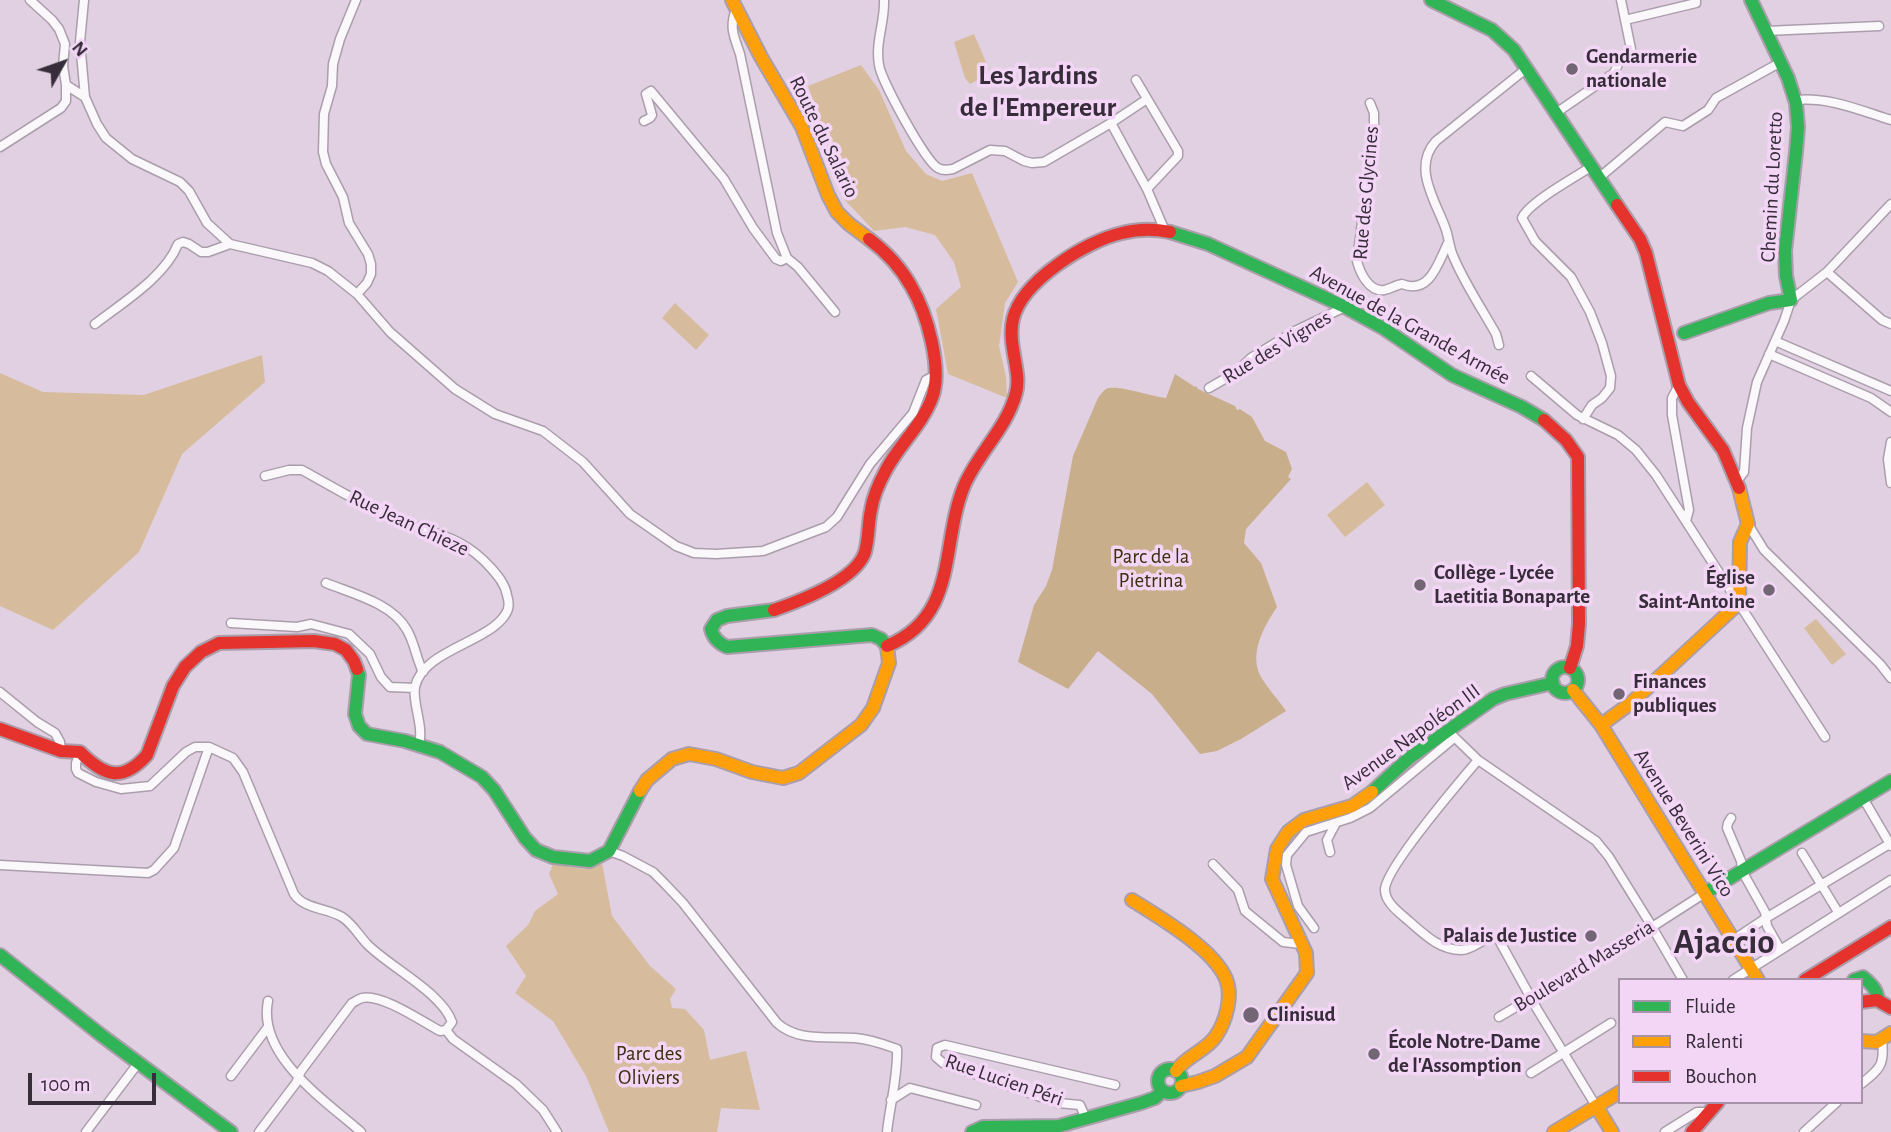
<!DOCTYPE html>
<html>
<head>
<meta charset="utf-8">
<style>
  body { margin:0 }
  #map { position:relative; width:1891px; height:1132px; overflow:hidden; background:#e0d0e1; font-family:"Alegreya Sans",sans-serif }
  canvas { display:block }
  .legend { position:absolute; left:1618px; top:978px; width:245px; height:126px; box-sizing:border-box; background:#f3d6f6; border:2px solid #a892aa; margin:0; padding:9px 12px; list-style:none; font-size:21px; color:#372c39 }
  .legend li { display:flex; align-items:center; gap:14px; height:35px }
  .legend b { width:35px; border:2px solid #a892aa }
  .north { position:absolute; left:28px; top:28px; width:70px; height:70px; -webkit-text-stroke:5px #f3d6f6; paint-order:stroke; rotate:50deg; font-size:19px; font-weight:700; line-height:28px; text-align:center; color:#372c39 }
  .north::after { content:''; display:block; margin:auto; width:24px; height:32px; background:#372c39; clip-path:polygon(50% 0,100% 100%,50% 72%,0 100%) }
  .scale { position:absolute; left:28px; top:1073px; width:128px; height:32px; box-sizing:border-box; border:4px solid #372c39; border-top:0; padding-left:9px; font-size:21px; line-height:24px; white-space:nowrap; color:#372c39; -webkit-text-stroke:5px #f3d6f6; paint-order:stroke }
</style>
</head>
<body>
<div id="map">
<canvas width="1891" height="1132"></canvas>
<ul class="legend">
<li><b style="height:9px;background:#30b455"></b>Fluide</li>
<li><b style="height:9px;background:#ff9f0a"></b>Ralenti</li>
<li><b style="height:9px;background:#e5322d"></b>Bouchon</li>
</ul>
<div class="north">N</div>
<div class="scale">100 m</div>
</div>
<script>
const ctx = document.querySelector('canvas').getContext('2d');
ctx.lineJoin = 'round';
function fillPath(path, color) { ctx.fillStyle = color; ctx.fill(path, 'evenodd'); }
function strokePath(path, color, width, dash) { ctx.strokeStyle = color; ctx.lineWidth = width; ctx.lineCap = dash ? 'butt' : 'round'; ctx.setLineDash(dash || []); ctx.stroke(path); }
function write(font, color, halo, rows, align = 'center') {
  ctx.font = font + ' "Alegreya Sans",sans-serif'; ctx.lineWidth = 7; ctx.setLineDash([]); ctx.textBaseline = 'middle'; ctx.strokeStyle = halo; ctx.fillStyle = color; for (const [text, x, y, turn = 0] of rows) {
    ctx.save(); ctx.translate(x, y); ctx.rotate((+turn || 0) * Math.PI / 180); ctx.textAlign = isNaN(turn) ? turn : align; if (halo) ctx.strokeText(text, 0, 0); ctx.fillText(text, 0, 0); ctx.restore();
  }
}
fillPath(new Path2D(`
  M974,34L988,67L986,76L970,84L965,78L954,42Z
  M861,65L879,90L906,151L926,174L942,181L972,173L1018,282L1005,303L999,346L1006,377L1007,398L948,374L936,309L961,287L954,262L935,235L905,227L874,231L844,199L808,86Z
  M675,303L709,335L696,350L662,318Z
  M262,355L265,382L182,454L139,552L53,630L0,606V373L43,392L144,395Z
  M1367,482L1385,505L1345,537L1327,515Z
  M1816,619L1846,654L1832,665L1804,628Z
  M602,863L612,916L650,966L676,989L670,999L672,1008L685,1009L704,1030L710,1060L746,1051L760,1110L721,1108L717,1132H609L586,1076L553,1021L515,993L526,976L506,946L528,925L535,911L558,894L549,874L553,864L584,869Z`), '#d6bc9d');
fillPath(new Path2D(`
  M1175,374L1195,387L1196,386L1198,389L1235,406L1237,410L1240,409L1252,417L1265,441L1286,452L1292,469L1288,477L1291,479L1246,529L1244,543L1261,563L1277,607C1265,625 1249,652 1260,675C1267,688 1278,699 1286,711L1241,739L1217,751L1200,754L1152,694L1098,651L1068,689L1018,662L1034,605L1046,586L1052,570L1073,456L1098,398C1100,395 1103,391 1106,389C1117,384 1152,397 1166,398Z`), '#c9ae8c');
const street = new Path2D(`
  M30,0L52,20L59,29L65,44L63,66L66,85L85,97
  M84,0L80,42L85,97L97,124L106,138L132,159L180,182L189,191L207,223L230,244
  M356,0L340,39L333,64L332,86L324,114L323,152L326,164L343,197L349,223L368,254L371,264V274L367,283L357,294
  M884,0C885,22 875,42 879,65C881,80 925,161 938,168C943,171 948,170 953,169L990,150L1005,151L1024,161L1032,163L1044,162L1111,123L1147,99
  M736,9C729,28 734,36 740,54L777,233L787,258L798,267L835,312
  M1625,20L1696,3V0
  M1766,31L1879,26
  M1136,80L1178,151V156L1147,189
  M1796,100C1830,97 1859,110 1891,120
  M1370,103L1374,113V128L1357,261C1360,273 1369,292 1384,290C1390,289 1396,285 1402,284C1430,295 1438,263 1448,243
  M1556,113L1614,73L1621,58L1631,49L1621,0
  M644,121L650,118L652,115L646,94L651,91L724,179L753,228L776,259L781,261L787,258
  M1111,123L1147,189L1165,231
  M0,147L61,108L66,101V85
  M1600,177L1665,122L1683,126L1708,110L1716,98L1781,62
  M1827,272L1882,320L1891,324
  M95,324C122,303 165,277 178,244L183,242L189,244L201,252H208L230,244L312,263L328,271L357,294L390,332L455,389L495,414L543,431L583,462L630,514L676,546L694,553L716,554L763,551L826,527L837,517L870,464L913,413L926,380L936,375
  M1775,341L1891,391
  M1499,345L1496,334C1482,309 1465,284 1454,258C1449,248 1449,237 1445,227C1435,200 1412,167 1436,141L1527,68
  M1769,354L1871,398L1891,412
  M1531,376L1577,415L1618,435L1636,450L1656,475L1825,737
  M1679,385L1672,398V415L1689,510L1686,521
  M1209,388L1235,373L1251,358L1297,330L1345,307
  M1583,419L1592,405L1602,398L1610,388L1611,376L1602,343L1590,312L1571,277L1535,241L1522,218C1529,202 1576,177 1592,166
  M1891,442L1888,459L1891,483
  M265,476L289,470H302C331,486 361,504 392,518C430,535 459,532 491,568C498,576 505,584 507,595C509,602 510,608 505,615C487,643 423,650 415,687C412,703 424,725 419,745
  M1737,481L1744,472L1747,428L1757,382L1784,321L1791,300L1827,272L1891,204
  M1748,524L1764,550L1880,664L1891,678
  M326,583C353,594 392,603 407,630C415,644 416,658 423,672
  M231,623L297,627L311,624L349,634L370,654L381,677L390,687L415,688
  M0,692L37,722L55,733L60,742L61,751
  M1447,730L1478,760L1596,841L1609,857L1648,920L1683,980
  M80,752L76,763V769L78,773L96,782L121,789L150,786L186,752L195,747H209L233,758L243,772L294,894C304,909 327,908 342,917C353,924 359,936 368,945C390,967 442,993 452,1022L446,1030
  M1478,760C1461,780 1384,870 1385,890C1385,903 1401,914 1410,922C1425,935 1440,950 1461,950C1473,950 1482,938 1495,936L1499,940L1537,1009L1596,1106
  M1863,798L1891,846
  M1731,818L1728,823L1727,828L1741,861L1742,871L1765,912L1767,926L1780,949
  M609,851L623,856L653,872L665,884L683,903L777,1023C798,1042 828,1036 855,1038C870,1039 883,1044 897,1049C898,1077 890,1104 887,1132
  M1330,852L1327,840L1336,823
  M1802,853L1838,912
  M1213,864L1238,890L1245,911L1283,942L1301,944
  M0,865L148,873L154,870L174,848L209,747
  M1314,928L1298,906L1286,865L1287,855L1306,832L1350,818L1370,808L1454,738
  M1733,940L1766,918L1891,843
  M1733,980L1891,880
  M268,1001C257,1056 326,1101 361,1132
  M1499,1017L1652,927L1705,893
  M446,1030L453,1039L516,1084L543,1110L557,1132
  M1531,1073L1611,1023
  M231,1076L268,1027
  M1861,1084C1880,1069 1885,1065 1882,1040
  M891,1100L910,1088L976,1105
  M1086,1119L1080,1105L1058,1103L943,1063L936,1057L937,1048L945,1045L1115,1085
  M86,1132L139,1062
  M259,1132L296,1083L301,1071L352,1003C355,1002 358,999 362,998C381,993 423,1022 440,1031L446,1030
  M1665,1132L1697,1112H1709
  M1804,1132L1837,1102`);
const fast = new Path2D(`
  M1431,0L1492,30L1514,50L1617,205
  M1170,232L1208,244L1343,306L1383,328L1452,375L1522,407L1544,420
  M1684,333L1769,303L1791,300L1786,276L1785,251L1796,152L1798,127L1796,103L1788,78L1751,0
  M774,610L727,616L717,620L711,629C713,638 718,643 727,647L872,635L881,639L887,646
  M1552 680a13 13 0 1 1 26 0a13 13 0 1 1-26 0Z
  M357,669L359,675L355,714L359,726L367,734L405,741L440,752L482,777L494,790L525,838L536,850L553,857L590,861L609,851L640,791
  M1372,792L1409,758L1493,699L1505,694L1553,683
  M1705,893L1891,781
  M0,955L101,1035L231,1132
  M1854,980L1863,977C1871,984 1877,989 1878,1000
  M1158 1081a12 12 0 1 1 24 0a12 12 0 1 1-24 0Z
  M972,1132L983,1127L1059,1126L1141,1103L1155,1098L1162,1091`);
const slow = new Path2D(`
  M732,0L761,57L802,127L828,195L837,212L849,224L869,239
  M1573,690L1601,725L1758,980
  M1601,725L1631,703L1739,603L1740,542L1748,524L1739,488
  M640,791L647,780L672,759L689,754L716,759L752,772L783,778L799,773L861,725L873,708L889,663L887,646
  M1132,900C1159,917 1214,949 1226,979C1233,996 1226,1021 1216,1036C1206,1051 1186,1056 1176,1071
  M1861,1041L1877,1042L1891,1033
  M1181,1086L1198,1082L1215,1076L1247,1057L1307,973L1306,953L1272,879L1277,849L1288,832L1304,820L1352,806L1372,792
  M1596,1106L1612,1132
  M1554,1132L1620,1092`);
const jam = new Path2D(`
  M1617,205L1640,239L1646,253L1679,385L1688,402L1723,450L1739,488
  M1544,420L1566,440L1578,457L1579,624L1577,646L1570,668
  M774,610C800,601 856,580 865,552C869,538 868,523 871,510C873,497 880,481 886,470C899,445 922,425 932,398C943,369 927,313 911,286C901,268 885,251 869,239
  M887,646C959,616 940,545 964,486C978,453 1007,428 1016,393C1022,372 1007,345 1013,319C1022,281 1086,241 1122,233C1137,229 1155,229 1170,232
  M0,729L61,751L80,752C104,776 122,783 147,755L173,686L185,667L201,652L219,643L314,641L335,644L346,650L354,661L357,669
  M1805,980L1891,927
  M1861,1002L1877,1000L1891,1008
  M1692,1132L1718,1102`);
strokePath(street, '#ab9eac', 11);
strokePath(fast, '#ab9eac', 16);
strokePath(slow, '#ab9eac', 16);
strokePath(jam, '#ab9eac', 16);
strokePath(street, '#faf8fa', 8);
strokePath(fast, '#30b455', 12);
strokePath(slow, '#ff9f0a', 12);
strokePath(jam, '#e5322d', 12);
for (const [x, y, r, color] of [
  [1572,69,7,"#726574"],
  [1420,585,7,"#726574"],
  [1769,590,7,"#726574"],
  [1619,694,7,"#726574"],
  [1591,936,7,"#726574"],
  [1251,1015,9,"#726574"],
  [1374,1054,7,"#726574"]
]) { const dot = new Path2D(); dot.arc(x, y, r, 0, 2 * Math.PI); ctx.fillStyle = color; ctx.fill(dot); strokePath(dot, '#f3d6f6', 2.5); }
write('bold 21px', '#372c39', '#f3d6f6', [
  ["Gendarmerie",1586,57],
  ["nationale",1586,81],
  ["Collège - Lycée",1434,573],
  ["Laetitia Bonaparte",1434,597],
  ["Église",1755,578,"right"],
  ["Saint-Antoine",1755,602,"right"],
  ["Finances",1633,682],
  ["publiques",1633,706],
  ["Palais de Justice",1577,936,"right"],
  ["Clinisud",1267,1015],
  ["École Notre-Dame",1388,1042],
  ["de l'Assomption",1388,1066]
], 'left');
write('21px', '#372c39', '#f3d6f6', [
  ["Route du Salario",824,137,64],
  ["Chemin du Loretto",1772,187,-87],
  ["Rue des Glycines",1366,193,-85],
  ["Avenue de la Grande Armée",1410,325,29],
  ["Rue des Vignes",1277,347,-31],
  ["Rue Jean Chieze",409,523,25],
  ["Avenue Napoléon III",1411,737,-36],
  ["Avenue Beverini Vico",1684,823,58],
  ["Boulevard Masseria",1584,966,-31],
  ["Rue Lucien Péri",1004,1080,19]
]);
write('21px', '#3e2f0d', '#f3d6f6', [
  ["Parc de la",1151,557],
  ["Pietrina",1151,581],
  ["Parc des",649,1054],
  ["Oliviers",649,1078]
]);
write('bold 28px', '#372c39', '#f3d6f6', [
  ["Les Jardins",1038,76],
  ["de l'Empereur",1038,108]
]);
write('bold 35px', '#372c39', '#f3d6f6', [
  ["Ajaccio",1724,942]
]);
</script>
</body>
</html>
